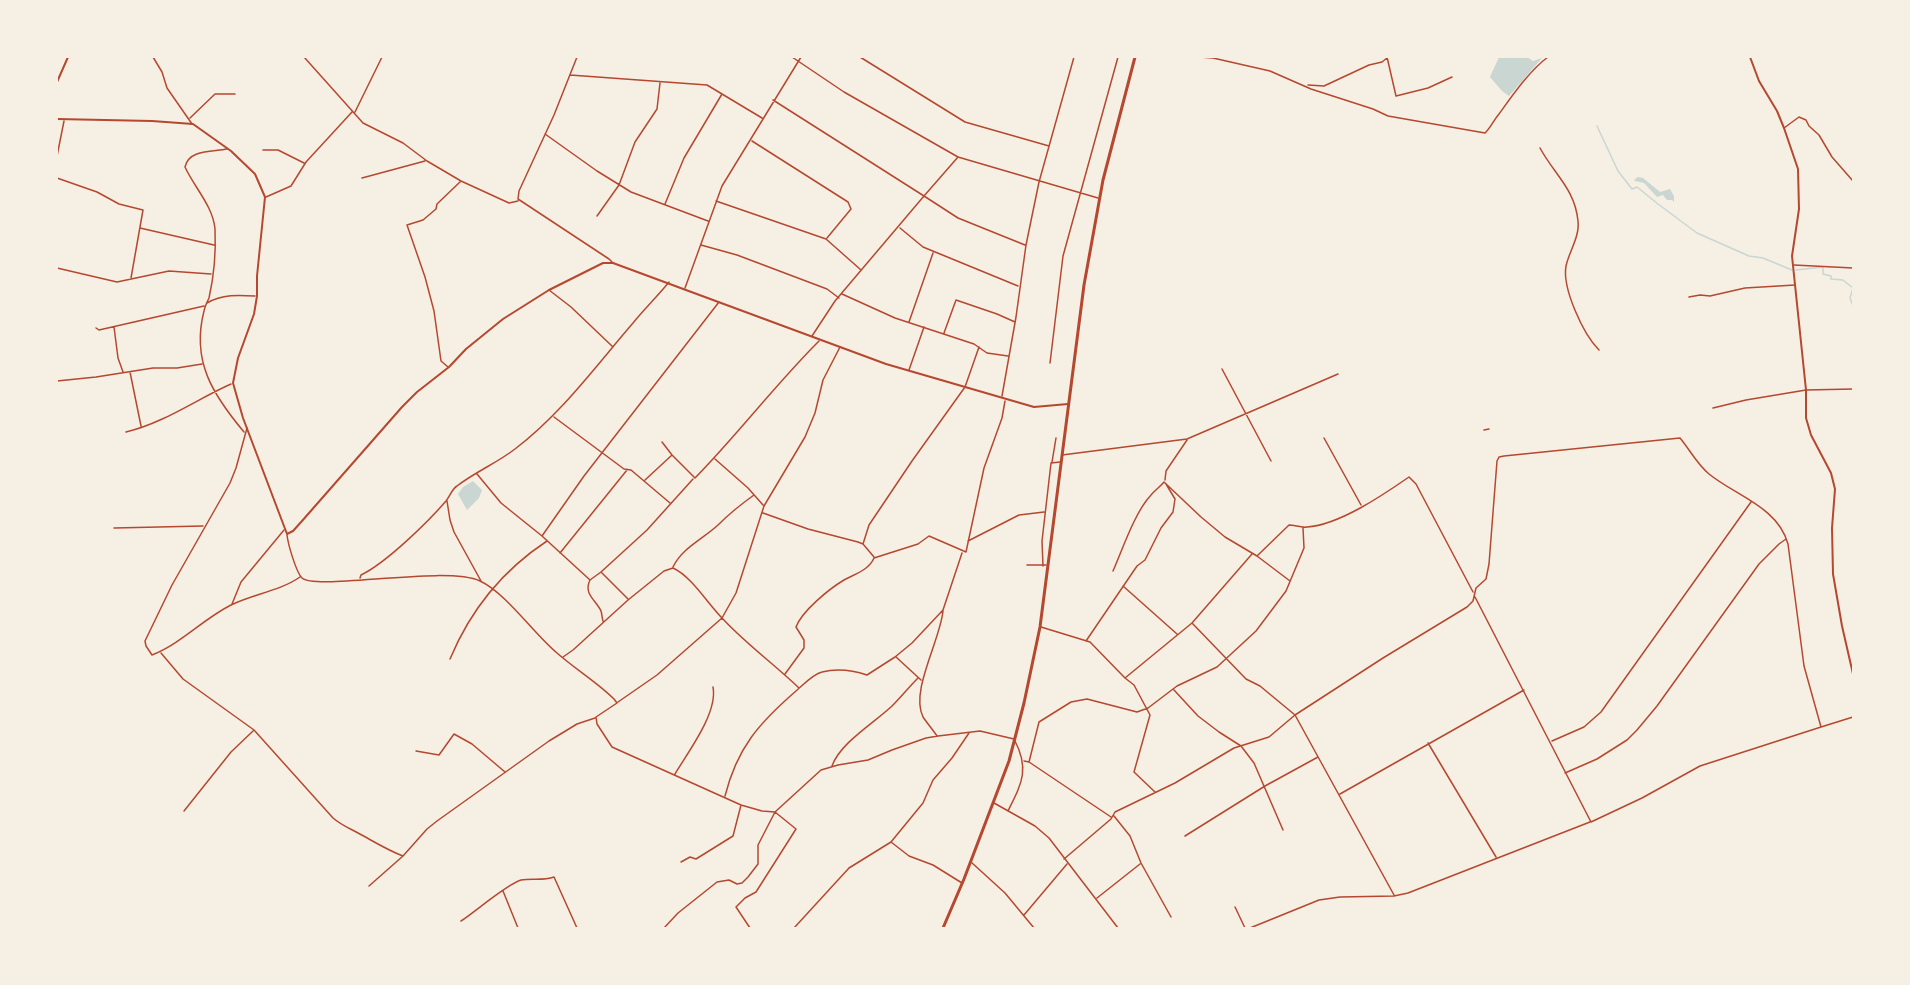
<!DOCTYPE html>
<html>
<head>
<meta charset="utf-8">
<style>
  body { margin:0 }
  #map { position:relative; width:1910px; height:985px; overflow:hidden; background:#f6efe4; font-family:"Varela Round",sans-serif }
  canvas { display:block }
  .frame { position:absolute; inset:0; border:58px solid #f6efe4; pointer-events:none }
</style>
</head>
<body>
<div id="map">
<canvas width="1910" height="985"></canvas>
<div class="frame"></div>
</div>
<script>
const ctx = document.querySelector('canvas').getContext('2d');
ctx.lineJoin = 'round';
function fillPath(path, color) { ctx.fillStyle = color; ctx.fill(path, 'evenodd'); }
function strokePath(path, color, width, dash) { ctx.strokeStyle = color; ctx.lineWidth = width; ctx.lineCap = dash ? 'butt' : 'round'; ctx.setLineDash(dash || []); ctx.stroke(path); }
fillPath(new Path2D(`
  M1499,57H1527L1533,61L1542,58L1509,96L1502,91L1490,77Z
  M1638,177L1643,178L1660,192L1670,189L1674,196V202L1672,200H1667L1663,195L1657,197L1644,183L1635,181L1634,180Z
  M473,481L482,490L479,498L467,510L458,494L463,487Z`), '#c9d6d2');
strokePath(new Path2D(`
  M1597,126L1618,171L1632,189L1637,187L1658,204L1697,233L1749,256L1763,258L1792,270
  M1796,270L1823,267V274L1831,276V279L1843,280L1853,288L1850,298L1853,306`), '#c9d6d2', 1.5);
strokePath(new Path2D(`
  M153,57L162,72L167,88L192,124
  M304,57L363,123L403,143L427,161L461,181L509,203L518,201
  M577,57L554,115L519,191L518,199L609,259L613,263
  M792,57L844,92L958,157
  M860,57L965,122L1049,146
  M1199,57L1213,58L1270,71L1311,89L1373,109L1388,116L1485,133C1491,127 1493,121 1499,114C1512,96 1530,70 1548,57
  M1387,57L1396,96L1428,88L1452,77
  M570,75L707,85L762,118
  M1308,85L1324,86L1369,65L1382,62L1387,58
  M773,100L924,196L958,157L1098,198
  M355,112L382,57
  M190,118L215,94H235
  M1784,128L1799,117L1806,120L1809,126L1819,135L1832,157L1853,181
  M545,134L597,171L631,192L708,221
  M752,141L848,202L851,209L827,238
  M1540,148C1554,174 1575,189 1578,221C1580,236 1569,252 1566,266C1562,288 1583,334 1599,350
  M227,149C213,152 189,149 185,167C194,187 213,206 215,229C216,251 214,276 209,298C207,302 205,306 204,311C191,361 213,395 244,432
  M263,150H278L304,163
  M57,156L64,121
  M57,178L97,192L119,204L143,210L131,278
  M362,178L425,161
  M266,197L291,186L306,162L352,112
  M716,201L826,239L861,270
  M665,204L684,158L722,94
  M597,216L619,185L635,142L657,109L660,83
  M140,228L214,245
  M900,228L923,247L1018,286
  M701,245L737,255L827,289L839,298
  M1794,265L1853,268
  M57,268L117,282L169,271L211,274
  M685,288L722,186L801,57
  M549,290L571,307L613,347
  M842,294L895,318L974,344L987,353L1008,356
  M1689,297L1700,295L1710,296L1745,288L1795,285
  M207,303C222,294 239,295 255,296
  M909,322L933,253
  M114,327L118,358L123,372
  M96,328L99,330L204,306
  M944,333L956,300L997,314L1015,322
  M812,336L835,301L924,196L958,218L1025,245
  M1050,363L1063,256L1118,57
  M448,367L441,361L434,311L425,277L407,225L423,220L436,209L437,204L461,181
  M1222,369L1271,461
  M909,370L924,327
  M130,372L141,426
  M57,381L96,377L153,368H177L202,364
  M1002,396L1016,317L1026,245L1039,182L1074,57
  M1713,408L1746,400L1806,390L1853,389
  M554,417L624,469L631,470L670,503
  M247,428L236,468L230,483L172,585L145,641L146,646L152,655C182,643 203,619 231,605C253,594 280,591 300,577
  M1484,430L1489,429
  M126,432C164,423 197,399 231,384
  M1324,438L1361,505
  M662,442L672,455L695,478C738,434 775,385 819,341
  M1062,455L1187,439L1338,374
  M715,459L748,488L763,505
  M1052,462L1056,438
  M477,474L501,503L542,536L590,580C583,594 596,600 601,611C602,614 602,618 603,621
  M645,480L672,455
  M1165,480L1166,471L1187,440
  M447,501L450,520L454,532L481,581
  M763,513L808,529L858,542L863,544L874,557
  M114,528L203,526
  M287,535C288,544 296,572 302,578C317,591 445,565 480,581C506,593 534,634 557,653C575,669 597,682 614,699L617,703L596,717L597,724L612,747L741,805L762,811L775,812L821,770L838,765L868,760L892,750L926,738L938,736L980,731L1014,739C1030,769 1022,783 1008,811
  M542,536L584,476L719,302
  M968,541L1019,515L1044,512
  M863,544L869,525L912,461L965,387L979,347
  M560,553L627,470
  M1257,556L1289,525C1295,525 1301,528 1307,527C1339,525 1383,495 1409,477L1416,484L1473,592
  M1027,565H1046
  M1043,566L1042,541L1051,463L1060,462
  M673,567C682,548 703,539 718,525C730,513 740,505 754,495
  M1113,571C1123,548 1135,512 1151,495C1155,490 1160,487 1164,482L1201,517L1225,537L1257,556L1290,581
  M601,572L647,530L693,479
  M360,578L361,575C386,563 428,522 446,501C450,496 452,489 457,486C475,472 497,463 515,449C561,414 595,367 633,323C644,309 657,297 669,282
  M590,580L601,572L628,599
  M1123,586L1177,634
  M1475,597L1591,822L1642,798L1700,766L1821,727
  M232,604L241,582L284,530
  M1192,623L1246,679L1260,686L1295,715L1394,895
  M1041,627L1090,642L1125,678L1134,685L1150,715L1134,772L1155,792
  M1086,641L1137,566L1145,560L1161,528L1173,512L1175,499L1166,484
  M161,653L183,679L254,730L333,818C341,825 349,828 358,833C373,841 387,850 403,856
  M563,657L573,650L628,600L664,571L673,568C691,576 708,604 722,618C746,644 774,664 799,688
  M896,657L921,680
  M450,659C470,611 503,570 547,541
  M785,674L804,648V640L796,627C802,611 829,589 844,580C855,574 869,570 874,558L918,544L929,536L966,552L984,468L1002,418L1005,401
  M1125,678L1192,623L1252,554
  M1174,690L1198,716L1219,732L1241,746L1254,763L1283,830
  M618,702L657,675L722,618L736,593L764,506L805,437L815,413L823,380L840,347
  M937,736C933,730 927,723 923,717C910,691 940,641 943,611
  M1552,741L1584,727L1601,712L1751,502
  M1428,743L1496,857
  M416,751L439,755L454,734L472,744L505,772
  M1024,761L1029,762L1111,817
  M1029,762L1039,722L1071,702L1087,699L1137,712L1148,708L1177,686L1217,667L1256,631L1286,591L1304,548L1303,528
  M832,766C840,743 874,723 892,706C901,697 909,687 918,678
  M1565,773L1597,759L1627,740L1637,730L1657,706L1759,564L1779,544L1786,539
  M675,774C688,752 718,713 713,687
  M1340,794L1524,690
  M725,796C737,748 759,723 796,691C803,685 813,674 822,672C838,668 852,670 867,675L895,657L912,643L943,610L962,553
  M994,803L1035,826L1049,838L1118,928
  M184,811L231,752L253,731
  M1114,816L1130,836L1141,863L1171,917
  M1185,836L1265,786L1318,757
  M891,842L909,856L933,865L962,883
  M1064,859L1111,819L1115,812L1175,783L1234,748L1269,737L1295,715L1383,658L1467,607L1473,601L1476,588L1486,579L1489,564L1497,461L1499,457L1504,456L1680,438C1690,450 1697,464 1709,474C1736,496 1778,507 1788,544L1804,666L1821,727L1853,717
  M681,862L690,857L696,859L733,836L741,805
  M971,862L1005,893L1034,928
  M369,886L403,856L427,829L437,821L549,741L577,724L595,718
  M503,891L518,928
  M1097,898L1140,864
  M1235,907L1245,928
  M1024,915L1067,864
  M461,921C475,912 507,884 521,880C532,878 543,881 554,877L577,928
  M664,928L678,913L717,882L729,880L737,884L742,883L748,877L758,864V845L775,812L796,829L756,892L745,898L736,907L750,928
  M794,928L849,868L891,842L923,803L933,780L952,758L969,733
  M886,928H888
  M1250,928L1319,900L1340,897L1394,896L1408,893L1590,822`), '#b5482f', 1.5);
strokePath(new Path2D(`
  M1750,57L1759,81L1777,111L1784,128L1798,169L1799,209L1792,256L1806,390V418L1811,435L1831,473L1835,489L1832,528L1833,574L1842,626L1853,674
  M57,82L68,57
  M57,119L152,121L193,124L231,151L255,174L265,197L257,276V296L254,314L238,358L233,383L243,418L287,534L293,531L302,521L402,407L417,392L449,367L466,349L503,319L549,290L603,263H613L886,364L1034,407L1068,404`), '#b5482f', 2);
strokePath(new Path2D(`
  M943,928L964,879L1009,761L1024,703L1040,627L1084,285L1103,180L1135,57`), '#b5482f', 3);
</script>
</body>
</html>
